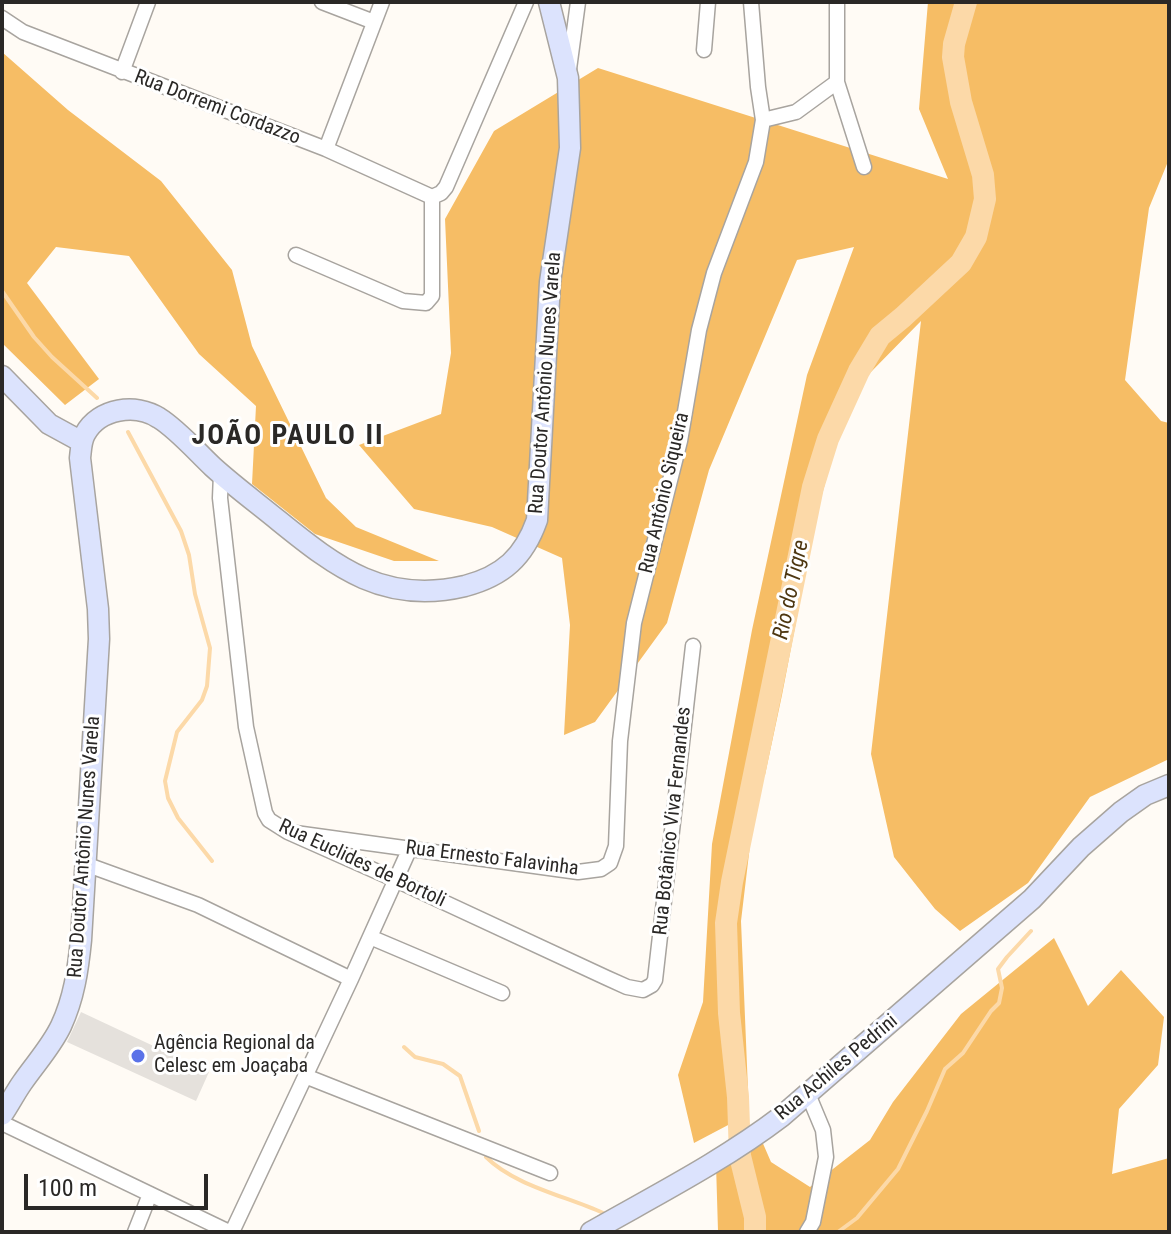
<!DOCTYPE html>
<html>
<head>
<meta charset="utf-8">
<style>
  body { margin:0 }
  #map { position:relative; width:1171px; height:1234px; overflow:hidden; background:#fffbf5; font-family:"Roboto Condensed",sans-serif }
  canvas { display:block }
  .frame { position:absolute; inset:0; border:4px solid #2a2826; pointer-events:none }
  .scale { position:absolute; left:24px; top:1174px; width:184px; height:36px; box-sizing:border-box; border:4px solid #2a2826; border-top:0; padding-left:10px; font-size:24px; line-height:28px; white-space:nowrap; color:#2a2826; -webkit-text-stroke:6px #fff; paint-order:stroke }
</style>
</head>
<body>
<div id="map">
<canvas width="1171" height="1234"></canvas>
<div class="frame"></div>
<div class="scale">100 m</div>
</div>
<script>
const ctx = document.querySelector('canvas').getContext('2d');
ctx.lineJoin = 'round';
function fillPath(path, color) { ctx.fillStyle = color; ctx.fill(path, 'evenodd'); }
function strokePath(path, color, width, dash) { ctx.strokeStyle = color; ctx.lineWidth = width; ctx.lineCap = dash ? 'butt' : 'round'; ctx.setLineDash(dash || []); ctx.stroke(path); }
function write(font, color, halo, rows, align = 'center') {
  ctx.font = font + ' "Roboto Condensed",sans-serif'; ctx.lineWidth = 6; ctx.setLineDash([]); ctx.textBaseline = 'middle'; ctx.strokeStyle = halo; ctx.fillStyle = color; for (const [text, x, y, turn = 0] of rows) {
    ctx.save(); ctx.translate(x, y); ctx.rotate((+turn || 0) * Math.PI / 180); ctx.textAlign = isNaN(turn) ? turn : align; if (halo) ctx.strokeText(text, 0, 0); ctx.fillText(text, 0, 0); ctx.restore();
  }
}
fillPath(new Path2D(`
  M928,2H1169V159L1149,208L1125,380L1161,421L1169,423V759L1090,797L1028,883L960,931L935,909L894,857L871,754L921,321L868,375L838,436L817,513L782,695L765,775C755,788 745,821 751,837L741,921L749,1114L694,1143L678,1075L703,1002L712,844L752,630L807,375L854,247L797,260L709,470L667,623L595,722L564,735L570,625L562,558L492,527L414,509L359,445L441,414L451,353L445,219L494,131L598,68L948,179L919,109Z
  M2,52L68,110L161,181L232,270L252,346L326,498L356,527L439,561H394L315,534L252,484L256,406L199,354L129,256L56,247L27,283L99,379L65,405L2,343Z
  M1054,938L1088,1006L1121,970L1164,1017L1158,1065L1119,1109L1112,1174L1169,1158V1232H716L718,1231L716,1164L761,1139L771,1162L810,1187L870,1140L893,1102L961,1014Z`), '#f6bd65');
strokePath(new Path2D(`
  M2,291L34,337L52,357L97,398
  M128,432L181,531L189,555L195,594L210,648L207,686L202,700L177,732L165,781L168,798L178,818L212,861
  M404,1047L415,1057L443,1064L460,1076L479,1131
  M486,1157C515,1186 566,1196 603,1213
  M838,1232L857,1218L898,1169L927,1111L945,1069L963,1053L991,1011L999,1003L1002,988L998,969L1007,957L1031,931`), '#fcd9a8', 4);
strokePath(new Path2D(`
  M755,1232V1217L740,1156L738,1097L729,1013L726,923L732,882L813,487L828,439L859,371L880,336L903,317L961,263L976,237L985,199L983,175L961,102L953,57L954,44L966,2`), '#fcd9a8', 22);
fillPath(new Path2D(`
  M81,1012L209,1072L196,1101L67,1042Z`), '#e5e1dc');
const street = new Path2D(`
  M322,2L374,22
  M837,2V82L864,167
  M2,18L23,32L326,149L432,197
  M704,50L708,2
  M569,69L578,2
  M122,72L148,2
  M763,120L796,112L837,82
  M326,149L382,2
  M432,197L441,193L446,187L526,2
  M296,255L403,301L426,303L432,296V197
  M221,474L220,498L246,727L265,813L269,820L288,832L396,880L607,978L627,987L643,990L652,985L655,980L693,646
  M288,832L578,872L601,869L610,863L616,846L620,741L634,623L680,441L699,330L714,273L756,162L763,120L758,87L751,2
  M85,864L198,905L351,979
  M370,937L502,993
  M305,1076L550,1173
  M2,1123L229,1232
  M135,1232L150,1194
  M232,1232L351,979L410,848
  M807,1232L813,1222L826,1157L823,1130L808,1094`);
const secondary = new Path2D(`
  M2,376L49,424L82,442
  M2,1115C9,1105 15,1093 22,1083C35,1064 51,1047 61,1026C74,998 78,970 81,940L99,639L98,609L80,458C81,450 81,441 85,434C99,408 136,403 159,418C177,429 197,452 213,467C234,486 257,503 279,521C337,568 385,605 465,586C503,576 524,557 537,520L550,282L570,148L568,78L549,2
  M591,1232C656,1195 723,1161 782,1116L1032,899L1081,847L1121,812L1145,795L1169,785`);
strokePath(street, '#a8a49f', 17);
strokePath(secondary, '#a8a49f', 23);
strokePath(street, '#fff', 14);
strokePath(secondary, '#dce3fd', 20);
for (const [x, y, r, color] of [
  [138,1056,8,"#5a72e8"]
]) { const dot = new Path2D(); dot.arc(x, y, r, 0, 2 * Math.PI); ctx.fillStyle = color; ctx.fill(dot); strokePath(dot, '#fff', 3); }
write('20px', '#2a2826', '#fff', [
  ["Rua Dorremi Cordazzo",217,108,21],
  ["Rua Doutor Antônio Nunes Varela",546,383,-86],
  ["Rua Antônio Siqueira",665,493,-77],
  ["Rua Botânico Viva Fernandes",673,821,-84],
  ["Rua Doutor Antônio Nunes Varela",85,847,-86],
  ["Rua Ernesto Falavinha",492,859,7],
  ["Rua Euclides de Bortoli",362,864,25],
  ["Rua Achiles Pedrini",837,1068,-40]
]);
write('20px', '#2a2826', '#fff', [
  ["Agência Regional da",154,1044],
  ["Celesc em Joaçaba",154,1067]
], 'left');
write('italic 22px', '#4e3711', '#fff', [
  ["Rio do Tigre",792,590,-78]
]);
ctx.letterSpacing = '2px';
write('bold 28px', '#2a2826', '#fff', [
  ["JOÃO PAULO II",288,437]
]);
ctx.letterSpacing = '0px';
</script>
</body>
</html>
